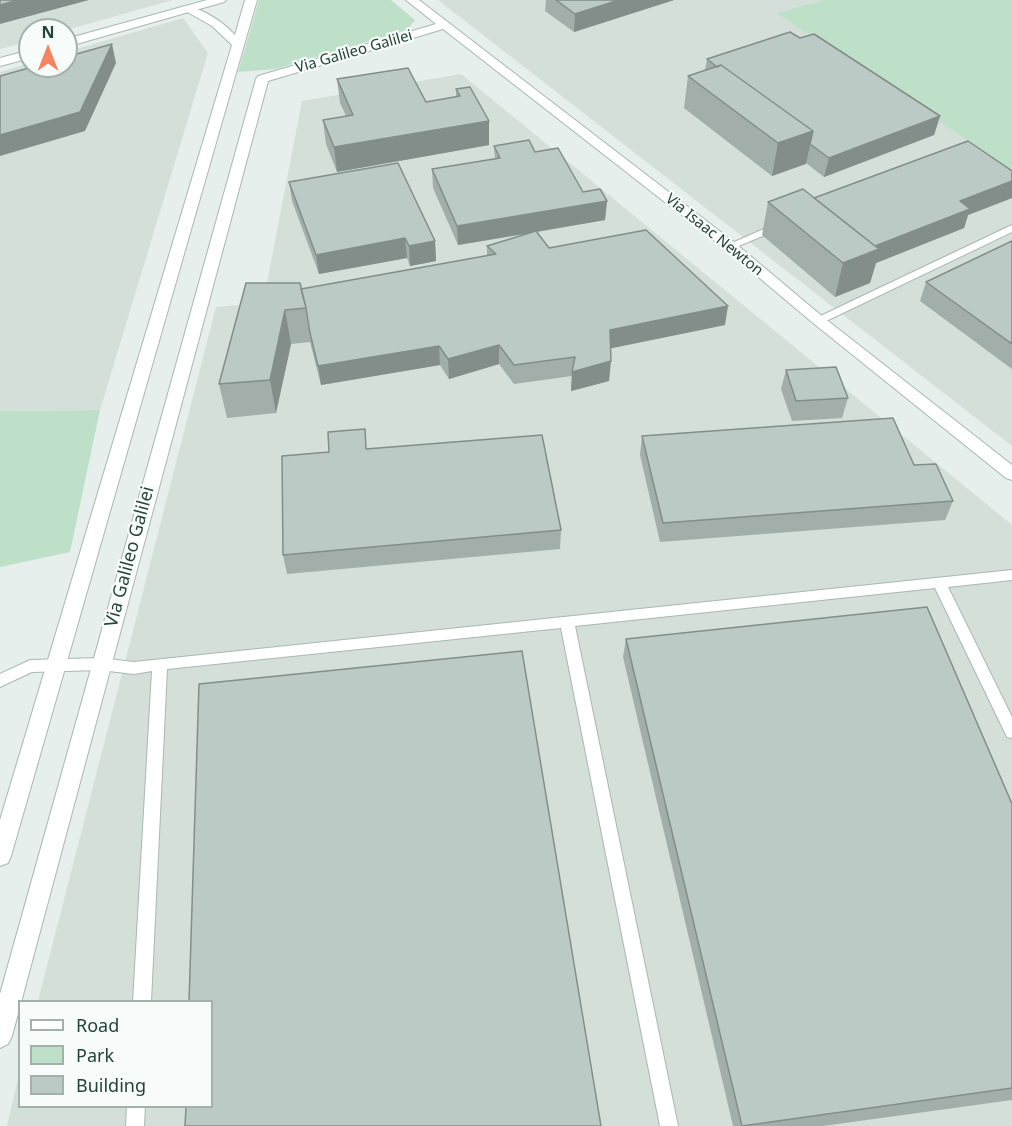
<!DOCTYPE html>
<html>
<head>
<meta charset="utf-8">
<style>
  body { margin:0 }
  #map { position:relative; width:1012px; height:1126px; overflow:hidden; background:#e6efeb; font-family:"Noto Sans",sans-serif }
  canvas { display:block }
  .legend { position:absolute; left:18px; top:1000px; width:195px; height:108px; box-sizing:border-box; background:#f7fbf9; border:2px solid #a3b1ad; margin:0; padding:8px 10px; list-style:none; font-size:18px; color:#24423a }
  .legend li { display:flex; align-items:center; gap:12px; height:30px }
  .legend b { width:30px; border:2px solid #a3b1ad }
  .north { position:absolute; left:18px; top:18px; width:60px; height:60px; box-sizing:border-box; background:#f7fbf9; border:2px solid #a3b1ad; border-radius:50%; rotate:0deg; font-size:16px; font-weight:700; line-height:24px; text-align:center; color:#24423a }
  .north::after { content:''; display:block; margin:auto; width:21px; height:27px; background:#f4845f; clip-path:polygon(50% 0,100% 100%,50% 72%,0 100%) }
</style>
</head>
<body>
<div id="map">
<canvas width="1012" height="1126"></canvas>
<ul class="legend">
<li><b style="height:8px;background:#fff"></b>Road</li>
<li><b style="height:16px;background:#bfe0c8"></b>Park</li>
<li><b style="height:16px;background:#bbcac4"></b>Building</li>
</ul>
<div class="north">N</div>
</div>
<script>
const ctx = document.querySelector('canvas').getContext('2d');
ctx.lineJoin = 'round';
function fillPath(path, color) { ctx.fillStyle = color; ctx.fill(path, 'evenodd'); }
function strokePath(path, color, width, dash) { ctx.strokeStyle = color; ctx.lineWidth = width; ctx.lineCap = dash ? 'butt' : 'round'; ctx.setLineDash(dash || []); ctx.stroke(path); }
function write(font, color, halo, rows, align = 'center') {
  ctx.font = font + ' "Noto Sans",sans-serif'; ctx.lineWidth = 4.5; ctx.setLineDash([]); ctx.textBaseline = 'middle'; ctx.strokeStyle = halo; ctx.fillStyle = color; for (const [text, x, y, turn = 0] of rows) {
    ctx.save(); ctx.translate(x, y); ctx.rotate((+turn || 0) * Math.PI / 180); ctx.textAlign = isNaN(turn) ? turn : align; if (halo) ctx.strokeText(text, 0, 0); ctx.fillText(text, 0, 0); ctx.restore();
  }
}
fillPath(new Path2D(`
  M0,0H173L66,30H30V41L0,49Z
  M438,0H823L777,13L1012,170V446Z
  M183,18L208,53L100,410L0,411V72L30,63V66H66V52Z
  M461,74L1012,525V1126H7L19,1074L20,1106H212V1002L38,1001L216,307L263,303L302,101Z`), '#d4dfda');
fillPath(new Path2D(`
  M259,0H391L415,20L407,30L276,69L238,72Z
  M823,0H1012V170L776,13Z
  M100,410L70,552L0,567V411Z`), '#bfe0c8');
const service = new Path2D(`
  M780,222L784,223V227L734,248H726L725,246Z
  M1012,225V232L822,323H814L812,320Z
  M1012,570V580L948,587L1012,717V738L1007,737L935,588L575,626L678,1126H660L561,628L167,669L151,1002H133L152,671L134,674L100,670L32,672L0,687V674L30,660L100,658L134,662Z
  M127,1106H145L144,1126H126Z`);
const minor = new Path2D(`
  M245,0H257L11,856L8,863L0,866V820L232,45L212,26L182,9L188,6C206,11 222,21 235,35Z
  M406,0H419L735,243L823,317L1012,465V480L1006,478L813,323L725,249L443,29L268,81L12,1036L8,1044L0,1048V994L256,79L258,76L436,24Z`);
const tertiary = new Path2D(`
  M207,0H226L224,2L66,47V39Z
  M30,50V58L0,66V58Z`);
strokePath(service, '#a8b8b2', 2);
strokePath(minor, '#a8b8b2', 2);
strokePath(tertiary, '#a8b8b2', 2);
fillPath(service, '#fff');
fillPath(minor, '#fff');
fillPath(tertiary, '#fff');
fillPath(new Path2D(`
  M546,0H674L574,32L545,11Z
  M800,38L940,116L934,135L824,177L806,163L772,176L684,108L688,76L705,70L707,59Z
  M337,79L426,102L456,97V89L489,121V145L337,172L326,144L323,120L346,116L340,103Z
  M494,146L535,152L583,192L607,201L605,220L537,232L549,248L725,325L610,348L609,381L571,391L572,376L514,384L499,364L449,379L440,365L321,385L310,342L291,344L276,413L227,418L219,384L301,289L487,256V246L526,234L458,245L433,188L432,169L495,159Z
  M1012,171V198L968,215L964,228L876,263L870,283L835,297L762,235L768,202L814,198Z
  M289,182L435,241L436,261L410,266L407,258L319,274L292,201Z
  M1012,241V369L920,301L926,282Z
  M786,370L848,398L842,418L792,421L781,389Z
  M642,436L914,465L953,501L945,520L660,542L640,455Z
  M367,449L561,530L560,549L287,574L283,555Z
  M626,639L1012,804V1100L823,1126H733L623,657Z`), '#a1aea9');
fillPath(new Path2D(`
  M18,0H89L0,24V5Z
  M619,0H674L574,32L575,14Z
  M112,44L116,63L85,131L0,156V135Z
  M940,116L934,135L824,177L829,158Z
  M489,121V145L337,172L334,147Z
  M813,131L806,164L772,176L778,143Z
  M1012,181V198L968,215L964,228L876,263L870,283L835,297L843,263L860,252L960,201Z
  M607,201L605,220L458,245L457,226Z
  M405,238L407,258L319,274L316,255Z
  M435,241L436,261L410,266L409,246Z
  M728,306L725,325L608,349L610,330Z
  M285,310L291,344L276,413L270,380Z
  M499,345V364L449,379L448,359Z
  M439,346L440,365L321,385L318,366Z
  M611,361L609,381L571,391L572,372Z`), '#838d89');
const building = new Path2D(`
  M0,0H18L0,5Z
  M556,0H619L575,14Z
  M790,32L800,38L814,34L940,116L829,158L810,144L813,131L721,65L717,67L707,59Z
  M112,44L80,112L0,135V76L36,66H66V57Z
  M721,65L813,131L778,143L688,76Z
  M408,68L426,102L460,96L456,89L470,87L489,121L334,147L323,120L353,115L337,79Z
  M529,140L535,152L558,148L583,192L600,189L607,201L457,226L432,169L500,158L494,146Z
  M968,141L1012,171V181L960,201L970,209L875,246L814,198Z
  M398,163L435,241L409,246L405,238L316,255L289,182Z
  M803,189L879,249L843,263L768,202Z
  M646,230L728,306L610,330L611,361L572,372L575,357L514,365L499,345L448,359L439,346L318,366L310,333L306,308L301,289L496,254L487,246L536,231L549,248Z
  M1012,241V344L926,282Z
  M246,283H300L306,308L285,310L270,380L219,384Z
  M836,367L848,398L796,401L786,370Z
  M893,418L914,465L936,464L953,501L663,523L642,436Z
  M365,429L366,449L542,435L561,530L283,555L282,456L329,452L328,432Z
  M927,607L1012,804V1088L742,1126L626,639Z
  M522,651L601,1126H185L186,1107H212V1002H189L199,684Z`);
fillPath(building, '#bbcac4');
strokePath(building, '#838d89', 1.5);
write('15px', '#24423a', '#f7fbf9', [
  ["Via Galileo Galilei",354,52,-16],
  ["Via Isaac Newton",714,235,39]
]);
write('18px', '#24423a', '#f7fbf9', [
  ["Via Galileo Galilei",130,557,-75]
]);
</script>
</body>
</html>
